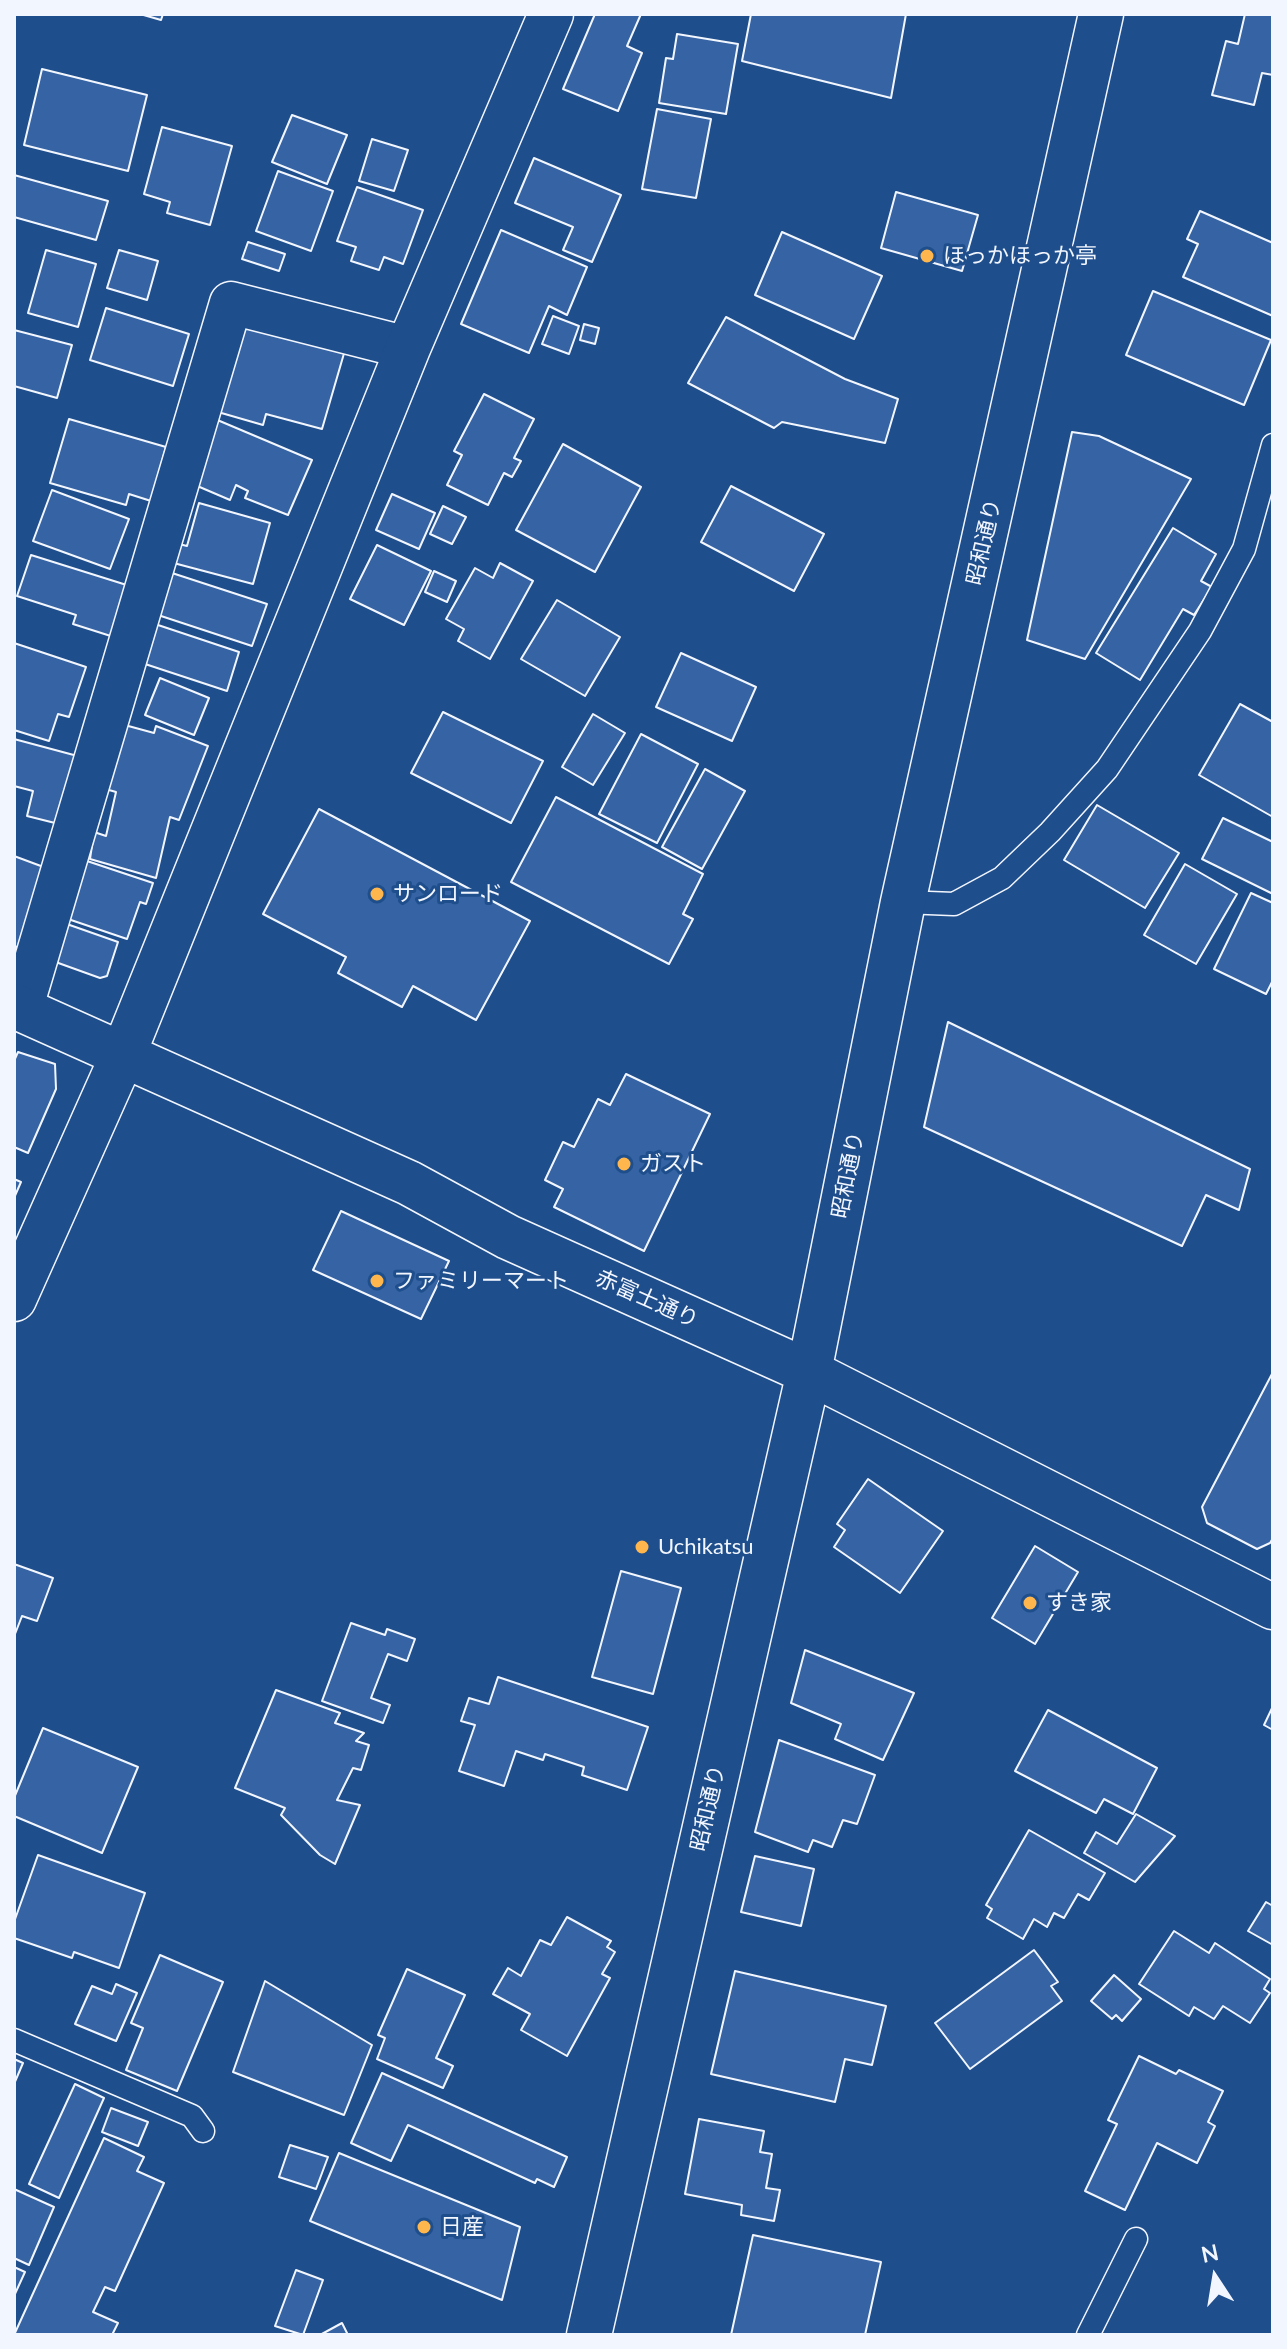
<!DOCTYPE html>
<html>
<head>
<meta charset="utf-8">
<style>
  body { margin:0 }
  #map { position:relative; width:1287px; height:2349px; overflow:hidden; background:#1f4e8c; font-family:Lato,sans-serif }
  canvas { display:block }
  .frame { position:absolute; inset:0; border:16px solid #f2f6ff; pointer-events:none }
  .north { position:absolute; left:1175px; top:2237px; width:80px; height:80px; -webkit-text-stroke:6px #1f4e8c; paint-order:stroke; rotate:348deg; font-size:22px; font-weight:700; line-height:32px; text-align:center; color:#f2f6ff }
  .north::after { content:''; display:block; margin:auto; width:28px; height:36px; background:#f2f6ff; clip-path:polygon(50% 0,100% 100%,50% 72%,0 100%) }
</style>
</head>
<body>
<div id="map">
<canvas width="1287" height="2349"></canvas>
<div class="frame"></div>
<div class="north">N</div>
</div>
<script>
const ctx = document.querySelector('canvas').getContext('2d');
ctx.lineJoin = 'round';
function fillPath(path, color) { ctx.fillStyle = color; ctx.fill(path, 'evenodd'); }
function strokePath(path, color, width, dash) { ctx.strokeStyle = color; ctx.lineWidth = width; ctx.lineCap = dash ? 'butt' : 'round'; ctx.setLineDash(dash || []); ctx.stroke(path); }
function write(font, color, halo, rows, align = 'center') {
  ctx.font = font + ' Lato,"Noto Sans JP",sans-serif'; ctx.lineWidth = 6; ctx.setLineDash([]); ctx.textBaseline = 'middle'; ctx.strokeStyle = halo; ctx.fillStyle = color; for (const [text, x, y, turn = 0] of rows) {
    ctx.save(); ctx.translate(x, y); ctx.rotate((+turn || 0) * Math.PI / 180); ctx.textAlign = isNaN(turn) ? turn : align; if (halo) ctx.strokeText(text, 0, 0); ctx.fillText(text, 0, 0); ctx.restore();
  }
}
const building = new Path2D(`
  M140,14H163L161,20Z
  M595,14H641L627,46L642,53L618,111L563,89Z
  M751,14H906L891,98L742,61Z
  M1245,14H1273V75L1262,73L1254,105L1212,95L1226,41L1238,44Z
  M677,34L738,44L726,114L659,103L666,58L673,59Z
  M42,69L147,95L128,171L24,145Z
  M657,109L711,119L696,198L642,189Z
  M292,115L347,135L327,184L272,162Z
  M162,127L232,146L210,225L167,213L170,202L144,194Z
  M372,139L408,150L394,191L359,181Z
  M534,158L621,195L592,262L563,250L573,227L515,203Z
  M278,171L333,191L311,251L256,231Z
  M14,175L108,201L96,240L14,217Z
  M357,187L423,210L403,264L384,257L379,270L351,261L356,247L337,241Z
  M896,192L978,215L962,271L881,248Z
  M1200,211L1273,243V316L1183,277L1198,244L1187,239Z
  M501,230L587,267L567,315L549,306L529,353L461,324Z
  M782,232L882,276L854,339L755,295Z
  M248,242L285,254L279,271L242,259Z
  M46,250L96,264L78,327L28,313Z
  M119,250L158,261L147,300L107,288Z
  M1153,291L1271,340L1244,405L1126,355Z
  M106,308L189,334L173,386L90,360Z
  M553,316L579,326L569,354L542,344Z
  M726,317L845,379L898,399L885,443L782,422L774,428L688,383Z
  M237,320L345,350L322,429L266,414L263,425L211,410Z
  M584,324L599,328L595,344L580,340Z
  M14,330L72,345L57,398L14,386Z
  M484,394L534,419L514,458L521,461L512,477L504,473L488,505L447,485L462,455L454,451Z
  M69,419L166,447L151,501L129,494L126,505L50,483Z
  M215,419L312,460L288,515L245,498L248,491L236,485L230,500L188,482Z
  M1072,432L1099,436L1191,479L1085,659L1027,640Z
  M563,444L641,487L595,572L516,530Z
  M731,486L824,534L794,591L701,542Z
  M52,490L129,519L110,569L33,541Z
  M392,494L435,513L419,549L376,530Z
  M199,503L270,523L253,584L166,561L171,542L187,546Z
  M443,506L466,517L452,544L430,534Z
  M1173,528L1216,554L1201,581L1212,587L1194,615L1183,609L1140,680L1096,653Z
  M377,545L431,571L404,625L350,599Z
  M31,555L133,587L117,638L73,624L76,615L17,596Z
  M500,563L533,581L490,659L458,641L464,629L446,619L475,568L493,578Z
  M434,571L456,581L447,602L425,592Z
  M172,573L267,604L252,646L158,615Z
  M557,600L620,637L585,696L521,659Z
  M152,623L239,652L227,691L139,662Z
  M14,643L86,667L69,717L58,714L49,741L14,730Z
  M681,653L756,687L732,741L656,707Z
  M160,678L209,698L194,735L145,715Z
  M1240,704L1273,722V817L1199,775Z
  M443,712L543,761L511,823L411,773Z
  M593,714L625,733L593,785L562,767Z
  M121,724L154,733L156,726L208,746L179,820L170,817L156,878L90,859L94,832L106,836L116,792L102,788Z
  M641,734L698,764L657,843L599,814Z
  M14,739L85,758L67,826L27,816L33,791L14,786Z
  M705,769L745,791L702,869L662,847Z
  M556,797L703,874L683,914L693,919L669,964L511,882Z
  M1097,805L1179,853L1145,908L1064,860Z
  M319,809L530,921L476,1020L413,986L402,1007L338,973L346,957L263,914Z
  M1223,818L1273,842V894L1202,859Z
  M14,856L57,872L28,951L14,946Z
  M87,861L153,883L146,904L140,902L127,939L68,919Z
  M1185,864L1237,894L1196,964L1144,935Z
  M1251,893L1273,903V980L1266,994L1214,969Z
  M64,923L118,942L107,976L100,978L50,960Z
  M948,1022L1250,1169L1239,1210L1206,1195L1182,1246L924,1127Z
  M18,1052L55,1064L56,1089L28,1153L14,1147V1061Z
  M626,1074L710,1114L644,1251L554,1207L563,1189L545,1180L563,1142L574,1147L598,1099L610,1105Z
  M14,1179L21,1182L14,1198Z
  M341,1211L449,1261L421,1319L313,1270Z
  M1273,1372V1538L1270,1543L1257,1549L1207,1523L1202,1507Z
  M868,1479L943,1531L900,1593L834,1547L845,1530L837,1524Z
  M1035,1546L1078,1572L1035,1644L992,1618Z
  M14,1564L53,1578L37,1621L22,1616L15,1634Z
  M621,1571L681,1588L653,1694L592,1677Z
  M351,1623L385,1635L387,1629L415,1639L407,1661L388,1654L371,1698L390,1705L383,1723L322,1701Z
  M805,1650L914,1693L883,1760L835,1739L841,1724L791,1703Z
  M498,1677L648,1727L627,1790L582,1775L584,1767L545,1754L543,1760L516,1751L504,1786L459,1771L475,1725L461,1721L469,1698L489,1704Z
  M276,1690L340,1713L335,1723L364,1733L356,1741L369,1745L361,1770L353,1768L337,1800L360,1805L335,1864L320,1855L281,1815L285,1808L235,1788Z
  M1273,1706V1730L1264,1725Z
  M1048,1710L1157,1768L1133,1814L1104,1799L1096,1813L1015,1771Z
  M43,1728L138,1767L102,1853L14,1816V1798Z
  M779,1740L875,1775L857,1824L843,1820L832,1847L813,1840L808,1852L755,1832Z
  M1136,1814L1175,1836L1135,1882L1084,1853L1096,1832L1117,1844Z
  M1029,1830L1105,1873L1089,1900L1078,1894L1064,1918L1054,1913L1047,1927L1034,1919L1023,1939L987,1918L992,1909L986,1905Z
  M38,1855L145,1893L119,1968L74,1952L72,1958L14,1938V1922Z
  M755,1856L814,1869L801,1926L741,1912Z
  M1266,1902L1273,1906V1945L1248,1931Z
  M567,1917L611,1941L607,1947L615,1952L602,1974L610,1978L567,2056L521,2030L530,2014L493,1994L508,1968L521,1976L540,1940L551,1945Z
  M1174,1931L1209,1953L1215,1943L1270,1979L1264,1989L1270,1993L1250,2023L1223,2006L1214,2019L1194,2007L1189,2016L1139,1984Z
  M1034,1950L1058,1982L1051,1986L1062,2001L970,2069L935,2023Z
  M160,1955L223,1982L177,2091L126,2070L143,2028L131,2023Z
  M407,1969L465,1995L436,2058L453,2066L443,2088L377,2059L385,2038L378,2035Z
  M735,1971L886,2006L872,2065L845,2059L835,2102L711,2074Z
  M1114,1975L1141,1999L1122,2021L1116,2015L1112,2019L1091,2001Z
  M265,1981L372,2045L344,2115L233,2072Z
  M116,1984L137,1993L116,2041L75,2024L92,1986L112,1994Z
  M1139,2056L1176,2074L1179,2070L1223,2091L1208,2122L1215,2126L1197,2163L1157,2143L1125,2210L1085,2191L1117,2124L1108,2120Z
  M14,2059L23,2063L14,2084Z
  M382,2073L567,2157L554,2187L537,2179L535,2183L408,2125L391,2161L351,2143Z
  M75,2084L104,2098L59,2198L29,2184Z
  M111,2108L148,2122L138,2146L102,2132Z
  M699,2119L764,2131L760,2152L772,2154L766,2188L780,2190L774,2221L741,2215L742,2205L685,2194Z
  M104,2138L144,2157L137,2171L164,2183L115,2291L105,2287L93,2312L118,2323L112,2335H14Z
  M290,2145L328,2157L316,2189L279,2177Z
  M339,2153L520,2227L502,2300L310,2221Z
  M14,2189L54,2207L29,2265L14,2258Z
  M753,2235L881,2262L865,2335H731Z
  M14,2267L25,2272L14,2296Z
  M296,2270L323,2280L303,2335L275,2326Z
  M342,2323L348,2335H320Z`);
fillPath(building, '#3563a3');
strokePath(building, '#f2f6ff', 2);
const lane = new Path2D(`
  M903,902L954,904L1002,878L1050,832L1107,769L1200,631L1244,549L1273,445
  M14,2040L192,2116L203,2131
  M1088,2335L1136,2239`);
const street = new Path2D(`
  M21,1010L231,303L408,348`);
const secondary = new Path2D(`
  M14,1006L409,1183L508,1237L809,1372L1273,1607
  M14,1299L123,1055L408,348L551,14
  M589,2335L809,1372L903,902L1101,14`);
strokePath(lane, '#f2f6ff', 25);
strokePath(street, '#f2f6ff', 45);
strokePath(secondary, '#f2f6ff', 47);
strokePath(lane, '#1f4e8c', 22);
strokePath(street, '#1f4e8c', 42);
strokePath(secondary, '#1f4e8c', 44);
for (const [x, y, r, color] of [
  [927,256,8,"#ffb74d"],
  [377,894,8,"#ffb74d"],
  [624,1164,8,"#ffb74d"],
  [377,1281,8,"#ffb74d"],
  [642,1547,8,"#ffb74d"],
  [1030,1603,8,"#ffb74d"],
  [424,2227,8,"#ffb74d"]
]) { const dot = new Path2D(); dot.arc(x, y, r, 0, 2 * Math.PI); ctx.fillStyle = color; ctx.fill(dot); strokePath(dot, '#1f4e8c', 3); }
write('22px', '#f2f6ff', '#1f4e8c', [
  ["ほっかほっか亭",943,256],
  ["サンロード",393,894],
  ["ガスト",640,1164],
  ["ファミリーマート",393,1281],
  ["Uchikatsu",658,1547],
  ["すき家",1046,1603],
  ["日産",440,2227]
], 'left');
write('22px', '#f2f6ff', '#1f4e8c', [
  ["昭和通り",984,542,-77],
  ["昭和通り",848,1175,-79],
  ["赤富士通り",647,1299,24],
  ["昭和通り",708,1808,-77]
]);
</script>
</body>
</html>
